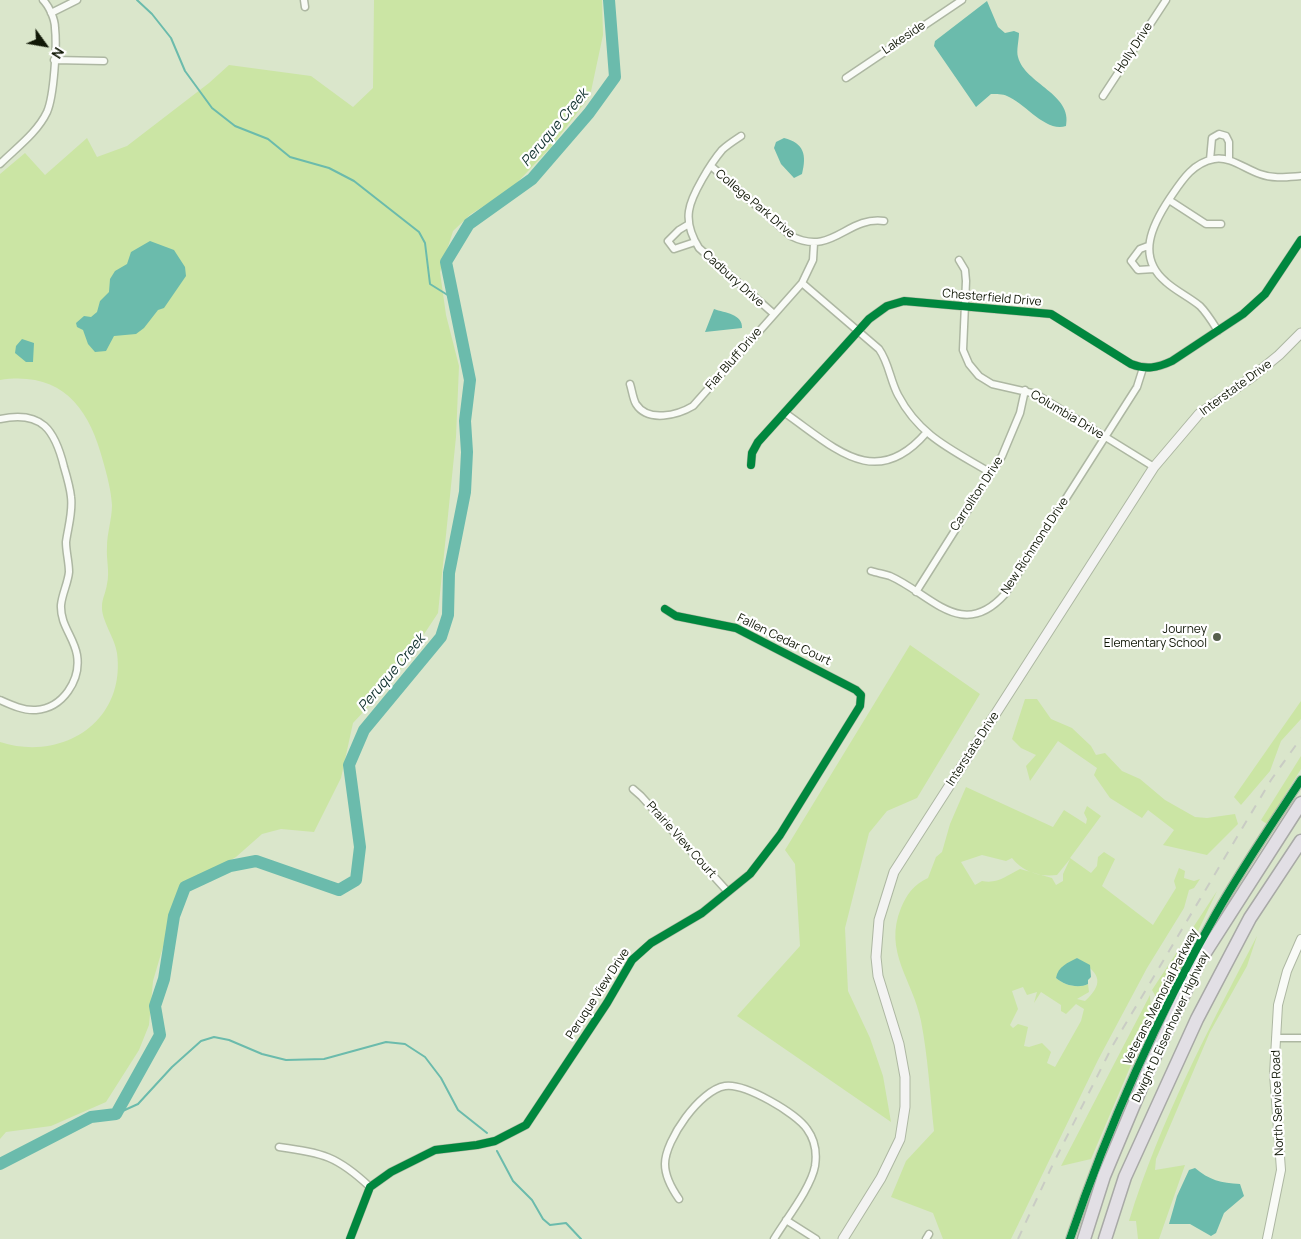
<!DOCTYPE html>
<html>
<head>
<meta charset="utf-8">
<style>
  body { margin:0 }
  #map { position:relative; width:1301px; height:1239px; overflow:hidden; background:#dae6cb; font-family:Manrope,sans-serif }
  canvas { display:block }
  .north { position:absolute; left:20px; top:20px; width:50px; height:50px; -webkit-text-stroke:4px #fff; paint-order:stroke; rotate:122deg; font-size:14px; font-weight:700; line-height:20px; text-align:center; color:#111807 }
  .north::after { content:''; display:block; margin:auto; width:18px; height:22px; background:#111807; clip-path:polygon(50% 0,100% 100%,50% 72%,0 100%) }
</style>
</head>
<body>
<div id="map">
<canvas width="1301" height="1239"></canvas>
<div class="north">N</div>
</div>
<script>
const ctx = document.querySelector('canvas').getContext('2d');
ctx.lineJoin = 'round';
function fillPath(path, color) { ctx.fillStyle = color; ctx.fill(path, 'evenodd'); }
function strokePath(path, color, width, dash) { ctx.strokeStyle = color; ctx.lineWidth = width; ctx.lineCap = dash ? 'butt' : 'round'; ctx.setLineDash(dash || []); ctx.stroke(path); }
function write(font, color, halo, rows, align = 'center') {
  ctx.font = font + ' Manrope,sans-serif'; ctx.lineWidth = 4.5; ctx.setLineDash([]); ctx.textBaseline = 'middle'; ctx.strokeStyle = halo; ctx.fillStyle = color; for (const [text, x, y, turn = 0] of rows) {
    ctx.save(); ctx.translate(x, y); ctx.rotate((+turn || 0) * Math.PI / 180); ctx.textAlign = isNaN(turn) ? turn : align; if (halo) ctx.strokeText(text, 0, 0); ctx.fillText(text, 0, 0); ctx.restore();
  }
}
fillPath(new Path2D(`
  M374,0H602L603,35L590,96L551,147L510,190L471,214L453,231L440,272L446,315L459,366L456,437L438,613L395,678L353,723L341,778L314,832L281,829L262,834L236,857L200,878L182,882L153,981L149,1025L139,1050L106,1102L51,1126L6,1132L0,1139V742C62,762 126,722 117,653C115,638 101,620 102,606C102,599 106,592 107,584C110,572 106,559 107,547C107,533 112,519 112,505C111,490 107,475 103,461C89,407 61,371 0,380V174L25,153L45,175L87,138L97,157L127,146L209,83L229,65L311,76L353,107L373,88Z
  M910,645L980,694L917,798L887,811L869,833L845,928L848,991L870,1038L883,1076L891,1122L737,1016L800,946L795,864L785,850Z
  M1025,699H1037L1051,719L1072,728L1091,746L1096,755L1105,753L1122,771L1140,779L1165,800L1195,817L1207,818L1235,814L1238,824L1207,855L1163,845L1174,830L1148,810L1142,818L1110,798L1094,775L1097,768L1058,741L1030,781L1026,766L1036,755L1021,748L1012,739Z
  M1301,701V719L1281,741L1270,771L1241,805L1234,797Z
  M1301,756V769L1267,824L1261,820Z
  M966,787L1053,827L1064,810L1086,824L1087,819L1084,813L1087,806L1101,816L1070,858L1091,873L1097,866L1098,857L1104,852L1115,859L1102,886L1153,925L1176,888L1174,881L1179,868L1185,871L1184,878L1194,881L1200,879L1194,888L1189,890L1184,908L1147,968L1098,1060L1011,1239H943L933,1213L891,1197L906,1161L934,1131C930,1094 928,1057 921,1021C913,980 883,952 901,908C907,894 913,885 928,878L936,857L942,852L950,824ZM982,855L1006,861L1012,858C1023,872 1039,877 1057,875L1070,859L1063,874V881L1056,885L1052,878L1020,869C1006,876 998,884 982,881L975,885L961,862ZM1077,958C1097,972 1107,981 1085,1001L1077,999L1089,992L1088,984C1078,989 1064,985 1056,978ZM1023,987L1027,995L1037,992L1034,1003L1041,992L1061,1005V1011L1066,1014L1076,1004L1084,1009L1081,1021L1055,1067L1047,1063L1051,1052L1042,1043L1029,1047L1024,1046L1028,1027L1018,1024L1013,1028L1010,1025L1018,1009L1012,991Z
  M1217,891L1170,990L1159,1002L1152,990Z
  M1257,936L1247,966L1210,1032L1156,1159L1155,1170L1185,1165L1159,1239H1138L1136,1221H1129C1160,1121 1209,1028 1257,936Z
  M1150,995L1151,1018L1091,1159L1061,1166Z`), '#cbe5a4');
fillPath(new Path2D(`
  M987,1L998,27L1005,33L1014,31L1019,33C1019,40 1016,51 1018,57C1025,84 1073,94 1066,126C1046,133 1025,103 1007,96C1003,94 996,94 991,94L976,107L934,46L935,41Z
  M784,138C804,143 807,155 802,174L794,178L781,164L774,148L776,142Z
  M150,241L174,250L185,267L186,276L164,308L158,310L144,328L136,334L114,336L106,351L95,352L88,344L83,330L77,327L76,323L84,316L91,317L97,312L100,301L109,292L110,279L115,271L127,264L131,252Z
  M714,309C725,313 743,314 742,328L705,332Z
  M22,339L34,343L33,362H26L15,353L16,346Z
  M1077,958L1090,965L1091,977L1088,980V984C1078,989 1064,985 1056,978C1058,966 1068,963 1077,958Z
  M1195,1168C1209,1180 1221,1183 1240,1184L1244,1196L1224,1213L1216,1233L1211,1236L1190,1224H1169L1177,1196L1189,1170Z`), '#6bbbac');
strokePath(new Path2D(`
  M137,0L152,14L171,38L185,71L212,108L235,126L268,139L290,157L329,168L354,181L419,232L425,243L430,284L454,299
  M116,1114L138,1104L172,1067L201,1041L214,1037L229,1040L262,1054L286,1060L324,1059L386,1042L405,1044L425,1057L441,1078L458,1110L487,1133
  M497,1151L513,1181L532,1200L543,1219L550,1225L566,1223L581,1239`), '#6bbbac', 2);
strokePath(new Path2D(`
  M0,1164L91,1117L116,1114L160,1035L155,1006L164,979L174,916L185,887L230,866L256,861L339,890L356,880L360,847L349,765L364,730L441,637L448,615L449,573L465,492L467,452L465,421L470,380L446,262L469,224L532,179L589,113L615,77L609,0`), '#6bbbac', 12);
const minor = new Path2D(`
  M304,0L305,7
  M51,13L77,0
  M54,60L104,61
  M846,78L962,0
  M1103,96L1166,0
  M741,136C735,140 727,145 722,150C711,163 691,195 689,211C687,225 692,237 699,248L774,314
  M1210,160L1212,138L1219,134L1226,136L1229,142V160
  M0,164C16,148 37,133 47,112C54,96 57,46 55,28C55,19 49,6 43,0
  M711,166L791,236C833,257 846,216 884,221
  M1169,200L1206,224H1221
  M689,224L679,230L668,241L674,249L695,242
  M1148,246L1140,249L1131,261L1138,270L1154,269
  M959,260L965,270L966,281L963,350L969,364L979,376L992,384L1036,394L1154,467
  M802,283L879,349C889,363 890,380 898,395C920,437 953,450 991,473
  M1218,331C1213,323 1207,313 1200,306C1189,297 1176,291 1166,282C1136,257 1152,225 1170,198C1181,182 1192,163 1214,159C1230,156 1245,169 1260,174C1273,179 1287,177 1301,176
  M630,384C632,390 633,399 636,404C648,423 678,415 693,406L802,283L813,260L814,243
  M785,413C834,447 875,492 926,433
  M0,419C42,410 55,430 64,467C67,477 70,487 71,497C73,512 68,527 66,542C66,552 69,562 69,572C68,583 62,594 61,605C60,625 74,637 77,655C81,680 63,708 36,710C24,711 11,705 0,700
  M751,465L752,453L758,442L869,319L887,306L904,301L1051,314L1131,364C1146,370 1157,368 1172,361L1243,314L1265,294L1301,240
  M871,571C877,573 884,574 890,576C931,594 962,642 1005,594L1137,387L1143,368
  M916,592L1002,456L1020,413L1025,390
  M633,789L641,796L728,892
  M1276,1038H1301
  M279,1147C323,1153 337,1156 370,1187
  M679,1199C672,1189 665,1177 665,1164C665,1140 700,1090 725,1086C745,1083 796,1113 807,1129C815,1140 817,1153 815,1166C811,1188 786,1219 774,1239
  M786,1220L816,1239
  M350,1239L370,1187L391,1172L435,1150L477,1145L495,1141L526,1125L607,1003L632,960L651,943L702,913L750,874L780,835L860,706L861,695L856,690L736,628L676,616L665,609
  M926,1239L929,1234`);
const tertiary = new Path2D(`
  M1070,1239C1108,1127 1157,1017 1216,914C1242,868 1272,824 1301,780
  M1267,1239L1281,1170L1274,1074L1278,1005L1287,971L1301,939`);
const secondary = new Path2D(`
  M843,1239L881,1178L900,1139L905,1107V1077L899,1044L878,976L876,957L879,920L894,872L1154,467L1199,414L1252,377L1279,355L1301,333`);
const motorway = new Path2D(`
  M1084,1239L1104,1176L1148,1071L1199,962L1301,803
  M1105,1239L1125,1177L1197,1019L1250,918L1301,841`);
strokePath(minor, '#adb7a2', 9);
strokePath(tertiary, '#adb7a2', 10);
strokePath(secondary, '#adb7a2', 11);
strokePath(motorway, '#a8a9a6', 15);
strokePath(minor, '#f9fbf7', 6);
strokePath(tertiary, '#f9fbf7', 8);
strokePath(secondary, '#f3f3f2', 9);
strokePath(motorway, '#e2dfe5', 12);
strokePath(new Path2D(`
  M1018,1239L1053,1164L1113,1045L1271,780L1301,738`), '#c9ccc4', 2, [9, 9]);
strokePath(new Path2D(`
  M751,465L752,453L758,442L869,319L887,306L904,301L1051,314L1131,364C1146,370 1157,368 1172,361L1243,314L1265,294L1301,240
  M350,1239L370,1187L391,1172L435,1150L477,1145L495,1141L526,1125L607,1003L632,960L651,943L702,913L750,874L780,835L860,706L861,695L856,690L736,628L676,616L665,609
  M1070,1239C1108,1127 1157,1017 1216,914C1242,868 1272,824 1301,780`), '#00873e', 8);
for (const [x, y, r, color] of [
  [1217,637,5,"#57604c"]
]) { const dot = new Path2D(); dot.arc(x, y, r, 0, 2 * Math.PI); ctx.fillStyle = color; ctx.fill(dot); strokePath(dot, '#fff', 2); }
write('12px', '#111807', '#fff', [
  ["Lakeside",904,38,-34],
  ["Holly Drive",1134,48,-57],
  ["College Park Drive",755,204,40],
  ["Cadbury Drive",733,279,42],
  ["Chesterfield Drive",992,298,5],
  ["Fiar Bluff Drive",734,359,-49],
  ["Interstate Drive",1236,388,-36],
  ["Columbia Drive",1067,415,31],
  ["Carrollton Drive",977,494,-57],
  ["New Richmond Drive",1035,546,-57],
  ["Fallen Cedar Court",784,640,26],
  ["Interstate Drive",973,749,-57],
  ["Prairie View Court",681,840,48],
  ["Peruque View Drive",598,994,-57],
  ["Veterans Memorial Parkway",1161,997,-63],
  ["Dwight D Eisenhower Highway",1171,1027,-65],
  ["North Service Road",1278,1103,-92]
]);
write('12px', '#111807', '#fff', [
  ["Journey",1207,630],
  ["Elementary School",1207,644]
], 'right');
write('italic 14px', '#0f302d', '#fff', [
  ["Peruque Creek",555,128,-50],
  ["Peruque Creek",392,673,-50]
]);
</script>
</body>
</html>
